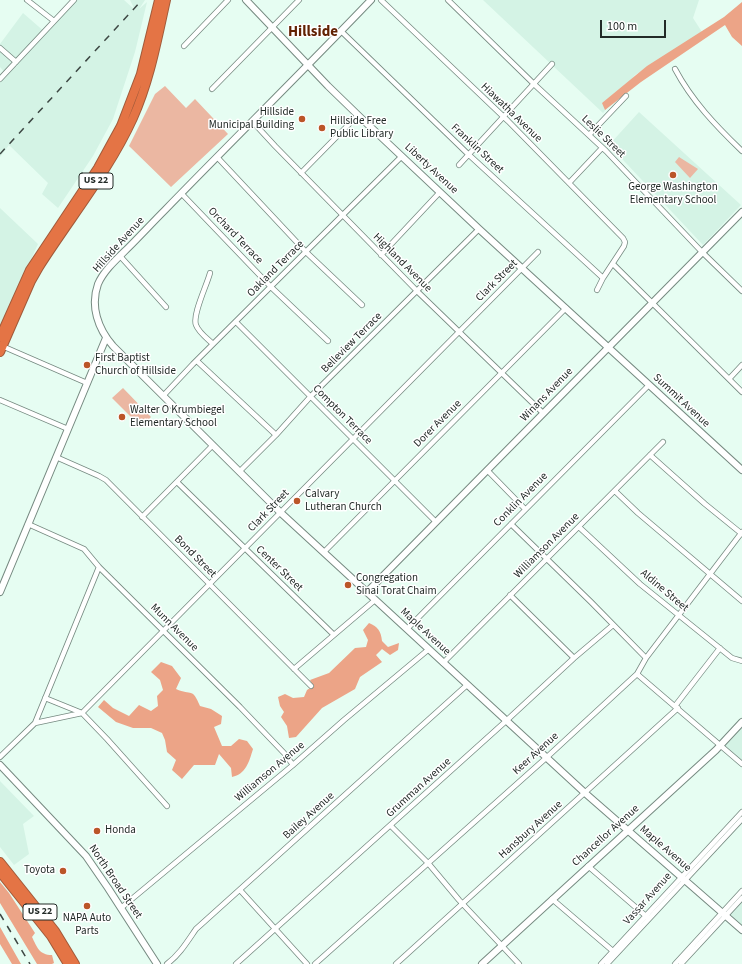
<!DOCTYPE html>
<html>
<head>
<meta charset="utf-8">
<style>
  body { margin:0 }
  #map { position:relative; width:742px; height:964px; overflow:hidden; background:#e6fdf2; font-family:"Source Sans 3",sans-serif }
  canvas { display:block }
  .scale { position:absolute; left:600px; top:20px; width:66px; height:18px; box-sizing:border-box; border:2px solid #222a27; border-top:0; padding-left:5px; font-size:12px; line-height:14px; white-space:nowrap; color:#222a27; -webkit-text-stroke:3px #fff; paint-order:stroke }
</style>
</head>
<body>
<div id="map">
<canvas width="742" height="964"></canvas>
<div class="scale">100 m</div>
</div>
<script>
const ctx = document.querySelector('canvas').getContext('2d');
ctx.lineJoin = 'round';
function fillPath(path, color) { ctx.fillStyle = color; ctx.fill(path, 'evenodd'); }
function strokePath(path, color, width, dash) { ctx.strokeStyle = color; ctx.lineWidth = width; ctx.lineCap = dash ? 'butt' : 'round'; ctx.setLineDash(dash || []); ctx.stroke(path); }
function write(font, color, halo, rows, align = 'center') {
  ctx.font = font + ' "Source Sans 3",sans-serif'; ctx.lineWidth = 3; ctx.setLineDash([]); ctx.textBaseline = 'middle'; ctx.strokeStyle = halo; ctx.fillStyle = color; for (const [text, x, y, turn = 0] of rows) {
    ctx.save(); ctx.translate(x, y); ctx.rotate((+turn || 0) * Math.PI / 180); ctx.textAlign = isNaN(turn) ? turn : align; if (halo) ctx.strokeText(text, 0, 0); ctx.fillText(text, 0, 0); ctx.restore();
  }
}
fillPath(new Path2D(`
  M76,0H124L135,10L130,0H145L139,9L147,2L135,52L113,119L93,156L58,208L42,194L48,183L9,145L0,157V82L7,75L0,67V44L23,13L46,33Z
  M483,0H699L693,18L702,32L635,75L603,113Z
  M639,112L741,205L703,245L609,145Z
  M0,208L38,244L0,328Z
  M742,723V763L740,766L719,748Z
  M0,781L34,816L23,824L29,854L14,865L0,847Z
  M742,897V930L725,916Z`), '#d4f3e5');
fillPath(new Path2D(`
  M165,86L186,108L195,99L228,134L171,187L129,146L155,94Z
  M679,157L698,169L690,178L675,162Z
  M123,388L151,417L141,427L112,398Z`), '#ebb7a2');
fillPath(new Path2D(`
  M742,2V46L732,37L725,25L641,82L605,110L602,103L647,66L724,17Z
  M369,623C378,627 381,631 382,641L388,647L399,643L398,650L390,655L382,649L376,655L382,662L360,677L355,689L322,708L296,737L289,738L287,726L281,717L284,712L280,706L278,697L285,694L293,698L304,697L307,690L313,686L310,680L329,673L355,648L366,647L368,640L363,630Z
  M161,662L172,666L181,678L176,689C192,696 192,687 200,706L211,709L222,716L221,724L214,727L222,746H231L239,739L247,741L253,749C249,762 246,774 232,777L231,768L219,754L215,765H194L182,779L172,770L176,760L167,752L165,740L162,733L151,728H133L116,722L98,707L104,700L113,708L129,716L139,705L151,711L158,706L157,696L163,690L160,680L151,672Z
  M0,882L9,893L35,933L32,937C37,947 39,955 52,955L54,963L52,964H37L0,903Z
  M0,927L21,964H12L0,944Z`), '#eca487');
const street = new Path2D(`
  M27,0L54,21
  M381,0L508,121L623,238L625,242L624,246L603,278L597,290
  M448,0L535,85L606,151L702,252L742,291
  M341,31L468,154L603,278
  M184,46L228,0
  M0,48L16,62
  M675,69C692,101 716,126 742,151
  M0,79L74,0
  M212,89L299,0
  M252,121L275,146L419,293L543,413
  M589,135L626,96
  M217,157L306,252L362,305
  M459,165L552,64
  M301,173L358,115
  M569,183L602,148
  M181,193L271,287L328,341
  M381,255L440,192
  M120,256L166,307
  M613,264L742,392
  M210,273C207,285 192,315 196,325C199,333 208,339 213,344
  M236,322L436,522
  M2,346L87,383
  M197,361L276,435
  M729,379L742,365
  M163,396L193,364L402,156
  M0,400L68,429
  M650,455L705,504L742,534
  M56,457L99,476L106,480L311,686
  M487,470L525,509
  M240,471L276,435L311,396L479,229
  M177,482L334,635
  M615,491L638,513L742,601
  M142,517L213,445
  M28,524L84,549L99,567L240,707L284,753L293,765
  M511,524L591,602L646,658
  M579,527L640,584L732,658L742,661
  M324,552L566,308
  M510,595L574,658
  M407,629L649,385
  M443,663L663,442
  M294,669L375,600
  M637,674L742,764
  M45,698L82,713L107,739L167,806
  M675,706L720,648
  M35,723L99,567
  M0,757L35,723L82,713L538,252
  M391,826L428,863L459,900L519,964
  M588,866L647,917
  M240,890L307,964
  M552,899L614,952
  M121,908L293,765L344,720L429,649
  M167,964C180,954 187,942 196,929L467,685
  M236,964L506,721L574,658L613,625
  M315,964L546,758L637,674L646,658L742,532
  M396,964L678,708
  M601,964L742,812
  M607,964L742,819
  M675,964L742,891
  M681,964L742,898`);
const secondary = new Path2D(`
  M246,0L328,86L361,118L479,229L742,470
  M371,0C303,71 233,140 165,210C153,222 141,235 129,247C118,258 104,270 98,284C90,306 98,329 113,346L281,513L585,793L742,930
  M0,592L106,338
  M367,592L742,212
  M0,765L86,856L108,888L157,964
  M482,964L716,750L742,722`);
const highway = new Path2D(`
  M0,337L30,270L98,168L121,126L141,74L159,0
  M0,352L31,281L39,267C70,218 109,171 133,118C150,80 157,40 166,0
  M0,862L55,931L75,964
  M0,872L51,936L68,964`);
strokePath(street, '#768a81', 6);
strokePath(secondary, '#768a81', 8);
strokePath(highway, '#a05a3a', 10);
strokePath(street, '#fff', 4.5);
strokePath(secondary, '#fff', 6);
strokePath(highway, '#e47445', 8);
strokePath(new Path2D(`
  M0,154L142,0
  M0,914L30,964`), '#3d4743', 1.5, [7, 7]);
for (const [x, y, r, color] of [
  [302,119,4,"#bb5528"],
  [322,128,4,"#bb5528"],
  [673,175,4,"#bb5528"],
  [87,365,4,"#bb5528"],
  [122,417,4,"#bb5528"],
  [297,501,4,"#bb5528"],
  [348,585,4,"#bb5528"],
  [97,831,4,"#bb5528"],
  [63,871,4,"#bb5528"],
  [87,906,4,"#bb5528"]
]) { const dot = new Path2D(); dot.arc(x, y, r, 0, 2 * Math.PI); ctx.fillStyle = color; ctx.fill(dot); strokePath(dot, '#fff', 1.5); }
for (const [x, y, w] of [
  [96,181,34],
  [40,912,34]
]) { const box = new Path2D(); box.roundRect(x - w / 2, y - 8, w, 16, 3); ctx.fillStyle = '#fff'; ctx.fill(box); strokePath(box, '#222a27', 1); }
write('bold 10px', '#222a27', null, [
  ["US 22",96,181],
  ["US 22",40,912]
]);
write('11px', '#222a27', '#fff', [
  ["Hillside",294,113,"right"],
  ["Municipal Building",294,126,"right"],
  ["Hillside Free",330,122],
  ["Public Library",330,135],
  ["George Washington",673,188,"center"],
  ["Elementary School",673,201,"center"],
  ["First Baptist",95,359],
  ["Church of Hillside",95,372],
  ["Walter O Krumbiegel",130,411],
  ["Elementary School",130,424],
  ["Calvary",305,495],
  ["Lutheran Church",305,508],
  ["Congregation",356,579],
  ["Sinai Torat Chaim",356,592],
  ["Honda",105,831],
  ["Toyota",55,871,"right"],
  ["NAPA Auto",87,919,"center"],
  ["Parts",87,932,"center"]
], 'left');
write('11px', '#222a27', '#fff', [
  ["Hiawatha Avenue",511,113,44],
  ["Leslie Street",603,137,44],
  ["Franklin Street",477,149,43],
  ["Liberty Avenue",431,169,43],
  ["Orchard Terrace",235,236,46],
  ["Hillside Avenue",119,245,-48],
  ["Highland Avenue",402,263,45],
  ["Oakland Terrace",276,269,-45],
  ["Clark Street",497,281,-45],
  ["Belleview Terrace",352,343,-45],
  ["Winans Avenue",547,395,-46],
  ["Summit Avenue",681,401,43],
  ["Compton Terrace",342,415,45],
  ["Dorer Avenue",438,424,-45],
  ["Conklin Avenue",521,500,-45],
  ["Clark Street",269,511,-46],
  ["Williamson Avenue",547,546,-45],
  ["Bond Street",195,557,45],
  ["Center Street",279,569,44],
  ["Aldine Street",664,591,40],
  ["Munn Avenue",174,628,45],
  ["Maple Avenue",425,632,43],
  ["Keer Avenue",536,754,-42],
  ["Williamson Avenue",270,772,-40],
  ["Grumman Avenue",419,788,-42],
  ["Bailey Avenue",309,816,-42],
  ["Hansbury Avenue",531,830,-42],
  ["Chancellor Avenue",606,836,-42],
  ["Maple Avenue",665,849,41],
  ["North Broad Street",115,882,56],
  ["Vassar Avenue",648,899,-48]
]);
write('bold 15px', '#622203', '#fff', [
  ["Hillside",313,33]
]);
</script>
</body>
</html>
